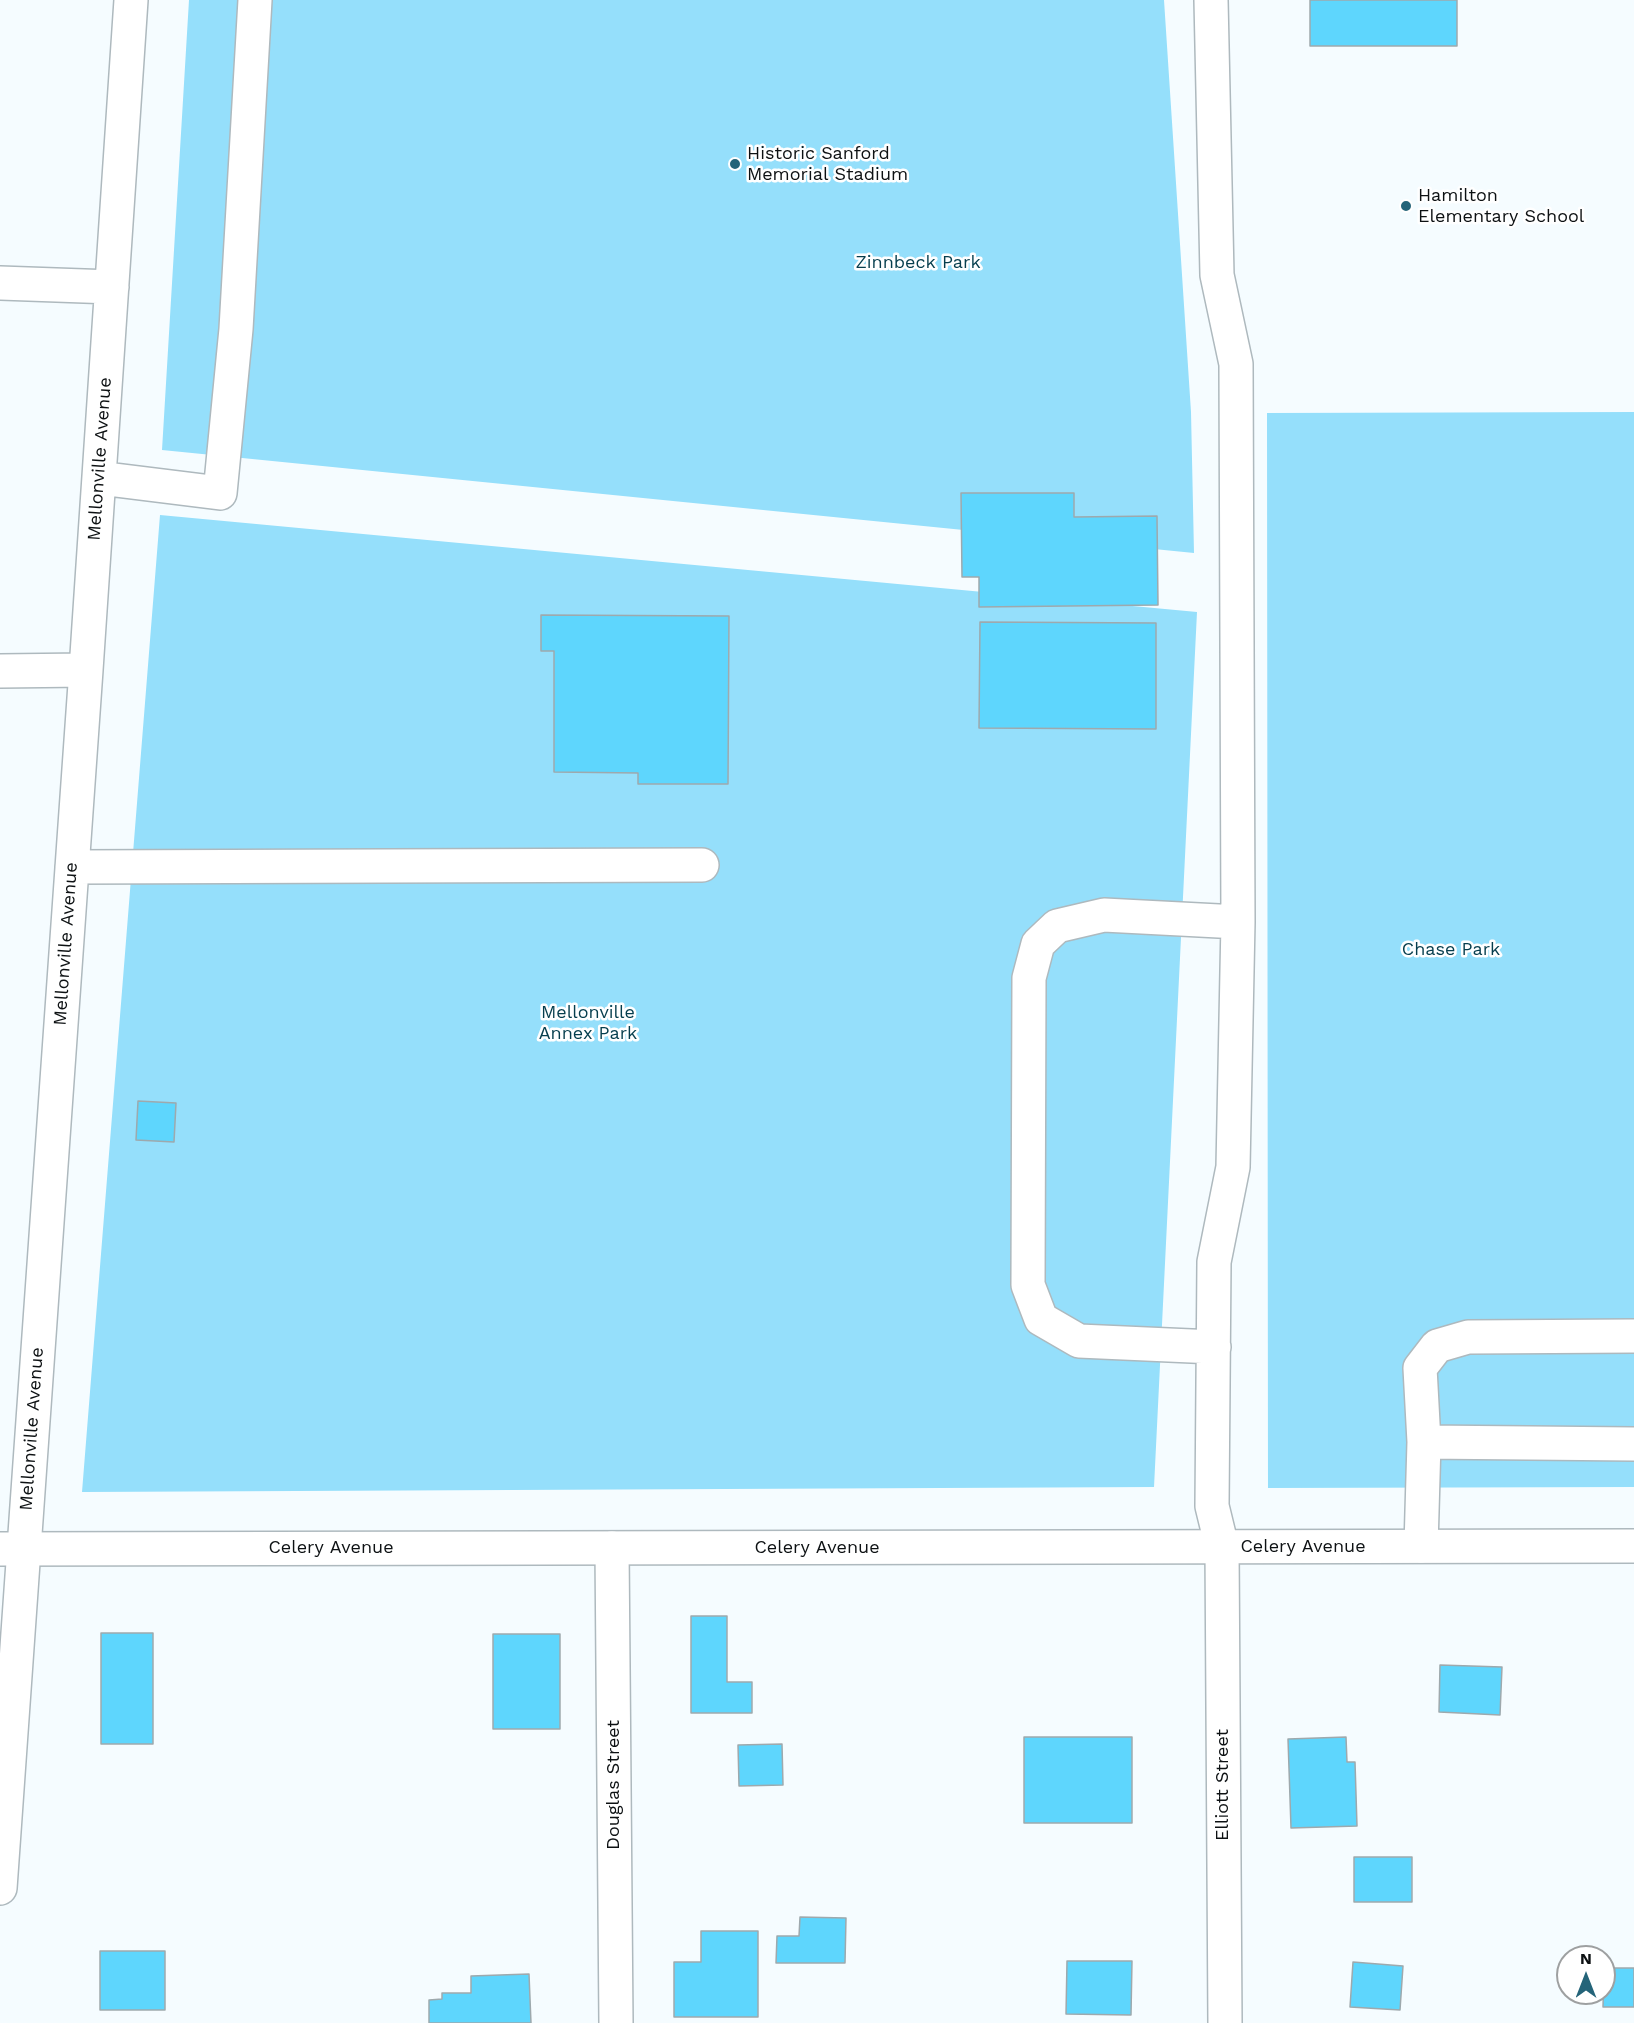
<!DOCTYPE html>
<html>
<head>
<meta charset="utf-8">
<style>
  body { margin:0 }
  #map { position:relative; width:1634px; height:2023px; overflow:hidden; background:#f5fcff; font-family:"Work Sans",sans-serif }
  canvas { display:block }
  .north { position:absolute; left:1556px; top:1945px; width:60px; height:60px; box-sizing:border-box; background:#fff; border:2px solid #9ea0a1; border-radius:50%; rotate:0deg; font-size:16px; font-weight:700; line-height:24px; text-align:center; color:#0d1113 }
  .north::after { content:''; display:block; margin:auto; width:21px; height:27px; background:#246479; clip-path:polygon(50% 0,100% 100%,50% 72%,0 100%) }
</style>
</head>
<body>
<div id="map">
<canvas width="1634" height="2023"></canvas>
<div class="north">N</div>
</div>
<script>
const ctx = document.querySelector('canvas').getContext('2d');
ctx.lineJoin = 'round';
function fillPath(path, color) { ctx.fillStyle = color; ctx.fill(path, 'evenodd'); }
function strokePath(path, color, width, dash) { ctx.strokeStyle = color; ctx.lineWidth = width; ctx.lineCap = dash ? 'butt' : 'round'; ctx.setLineDash(dash || []); ctx.stroke(path); }
function write(font, color, halo, rows, align = 'center') {
  ctx.font = font + ' "Work Sans",sans-serif'; ctx.lineWidth = 5; ctx.setLineDash([]); ctx.textBaseline = 'middle'; ctx.strokeStyle = halo; ctx.fillStyle = color; for (const [text, x, y, turn = 0] of rows) {
    ctx.save(); ctx.translate(x, y); ctx.rotate((+turn || 0) * Math.PI / 180); ctx.textAlign = isNaN(turn) ? turn : align; if (halo) ctx.strokeText(text, 0, 0); ctx.fillText(text, 0, 0); ctx.restore();
  }
}
fillPath(new Path2D(`
  M189,0H1164L1191,412L1194,553L162,450Z
  M1634,412V1487L1268,1488L1267,413Z
  M160,515L1197,612L1154,1487L82,1492Z`), '#95dffb');
const building = new Path2D(`
  M1310,0H1457V46H1310Z
  M961,493H1074V517L1157,516L1158,605L979,607V577H962Z
  M541,615L729,616L728,784H638V773L554,772V651H541Z
  M980,622L1156,623V729L979,728Z
  M138,1101L176,1103L174,1142L136,1140Z
  M691,1616H727V1682H752V1713H691Z
  M101,1633H153V1744H101Z
  M493,1634H560V1729H493Z
  M1440,1665L1502,1667L1500,1715L1439,1712Z
  M1024,1737H1132V1823H1024Z
  M1346,1737L1347,1762H1355L1357,1826L1291,1828L1288,1739Z
  M782,1744L783,1785L739,1786L738,1745Z
  M1354,1857H1412V1902H1354Z
  M800,1917L846,1918L845,1963H776L777,1936H799Z
  M701,1931H758V2017H674V1962H701Z
  M100,1951H165V2010H100Z
  M1067,1961H1132L1131,2015L1066,2014Z
  M1353,1962L1403,1966L1400,2010L1350,2007Z
  M1604,1968H1634V2007H1603Z
  M529,1974L531,2023H429V2000L442,1999V1993H471V1976Z`);
fillPath(building, '#5ed6fd');
strokePath(building, '#9ea9ad', 1.5);
const minor = new Path2D(`
  M1211,0L1217,275L1236,364L1238,922L1233,1167L1214,1262L1212,1506L1222,1547L1225,2023
  M0,283L112,287
  M99,478L220,493L236,329L255,0
  M0,671L86,670
  M72,867L702,865
  M1214,1347L1079,1341L1041,1319L1028,1285L1029,978L1038,944L1057,926L1104,915L1238,922
  M1424,1442L1634,1444
  M1421,1546L1424,1442L1420,1368L1437,1346L1468,1337L1634,1336
  M612,1548L616,2023
  M0,1888L86,670L131,0`);
const major = new Path2D(`
  M0,1549L1634,1546`);
strokePath(minor, '#aeb9be', 36);
strokePath(major, '#aeb9be', 36);
strokePath(minor, '#fff', 33);
strokePath(major, '#fff', 33);
for (const [x, y, r, color] of [
  [735,164,6,"#246479"],
  [1406,206,6,"#246479"]
]) { const dot = new Path2D(); dot.arc(x, y, r, 0, 2 * Math.PI); ctx.fillStyle = color; ctx.fill(dot); strokePath(dot, '#fff', 2); }
write('18px', '#0d1113', '#fff', [
  ["Historic Sanford",747,154],
  ["Memorial Stadium",747,175],
  ["Hamilton",1418,196],
  ["Elementary School",1418,217]
], 'left');
write('18px', '#063e4e', '#fff', [
  ["Zinnbeck Park",918,263],
  ["Chase Park",1451,950],
  ["Mellonville",588,1013],
  ["Annex Park",588,1034]
]);
write('18px', '#0d1113', '#fff', [
  ["Mellonville Avenue",100,459,-86],
  ["Mellonville Avenue",66,944,-86],
  ["Mellonville Avenue",32,1429,-86],
  ["Celery Avenue",1303,1547],
  ["Celery Avenue",331,1548],
  ["Celery Avenue",817,1548],
  ["Douglas Street",614,1785,-90],
  ["Elliott Street",1223,1785,-90]
]);
</script>
</body>
</html>
